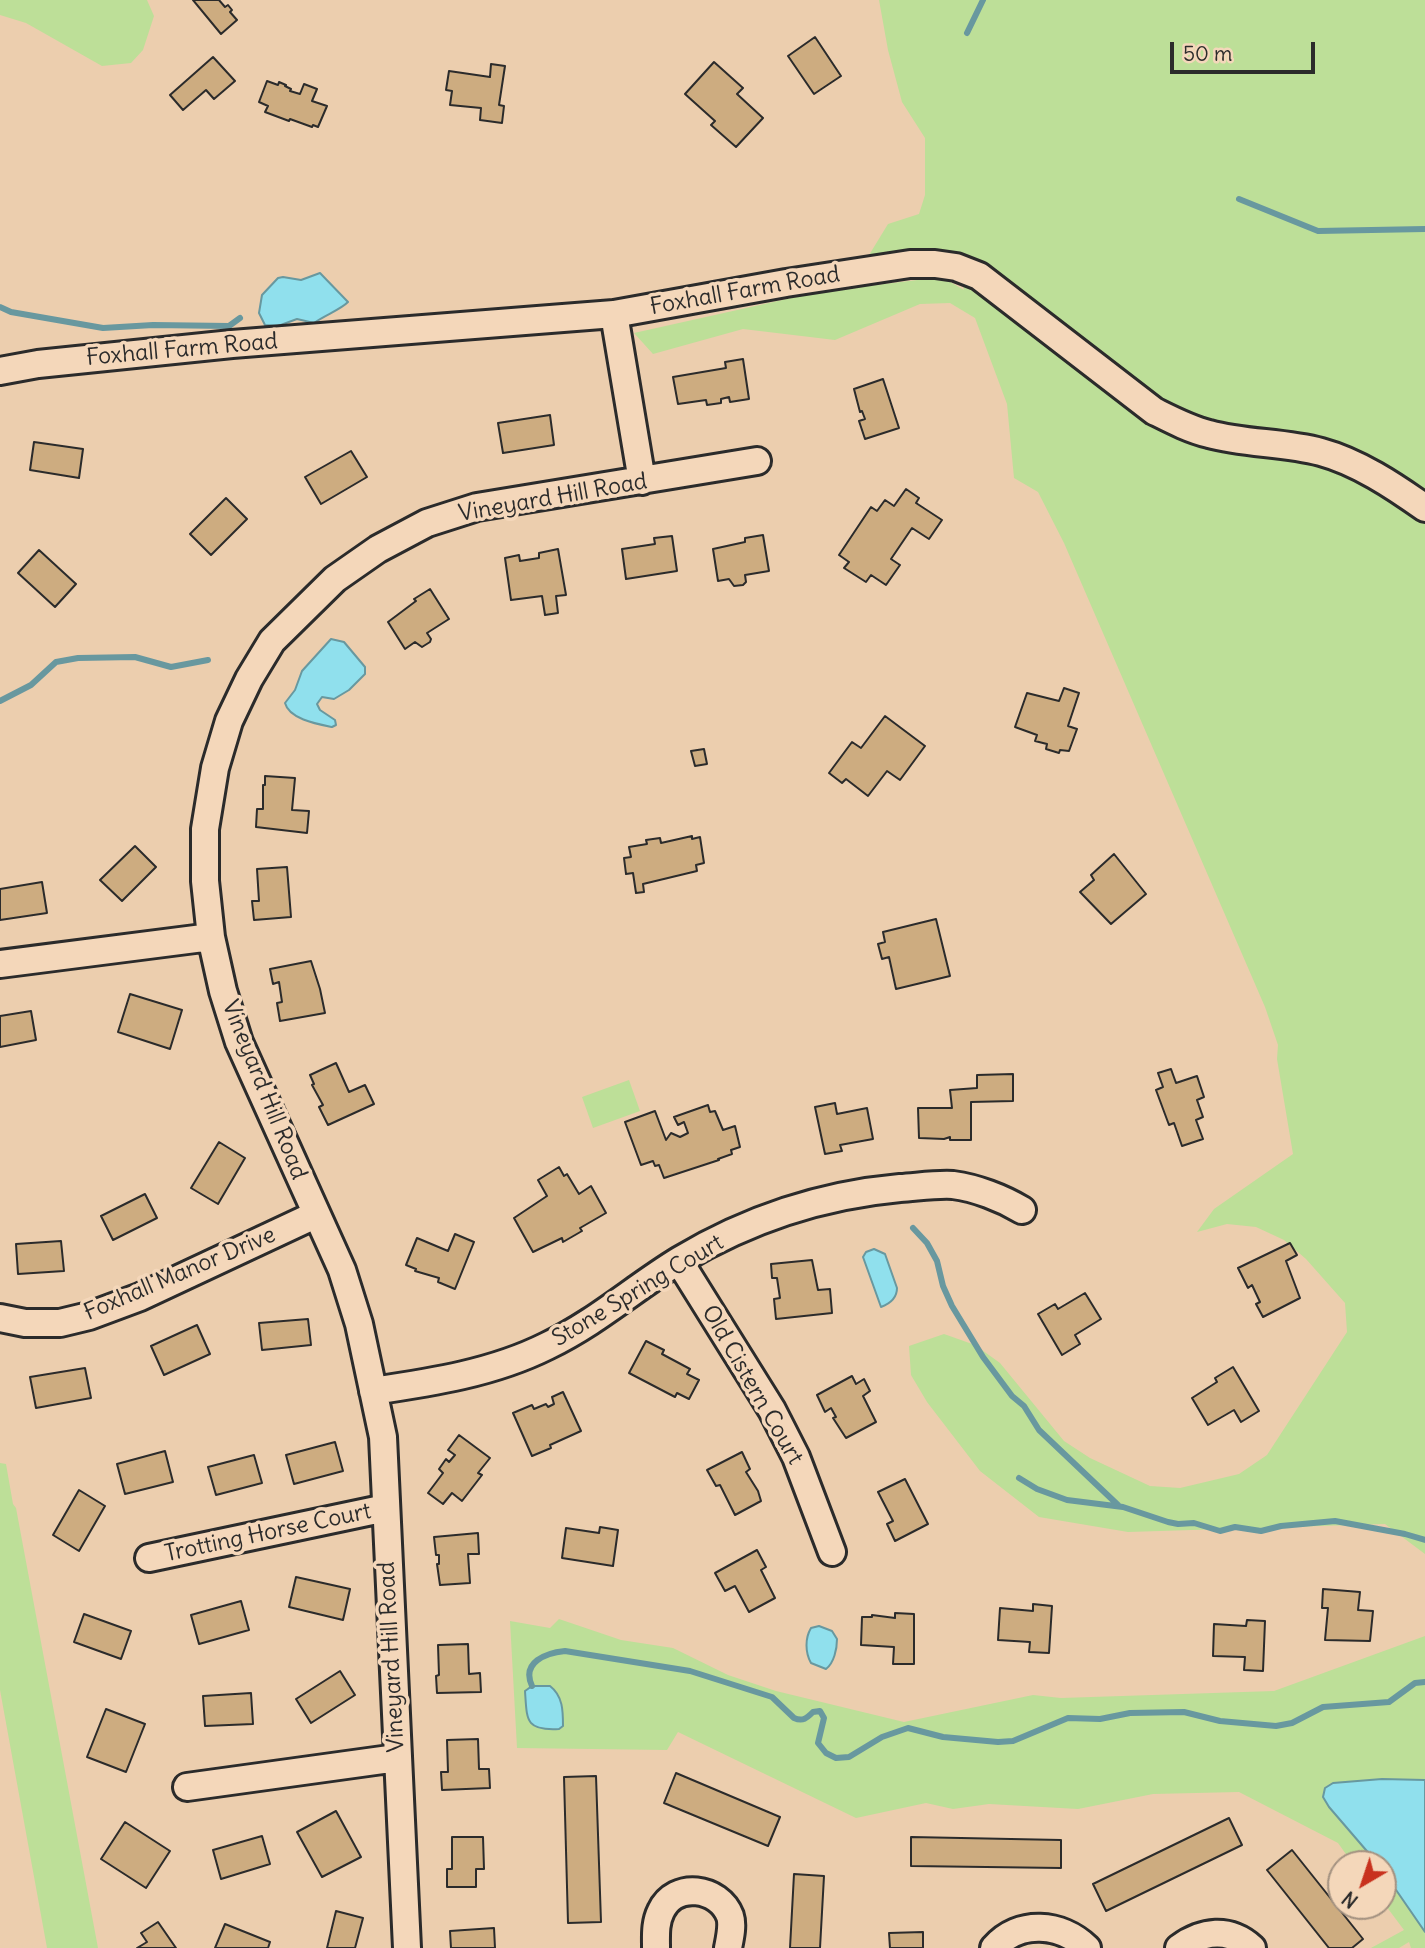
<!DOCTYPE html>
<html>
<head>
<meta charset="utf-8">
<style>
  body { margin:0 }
  #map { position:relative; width:1425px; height:1948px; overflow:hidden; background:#ecceae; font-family:Delius,sans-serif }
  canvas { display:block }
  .north { position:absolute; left:1327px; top:1850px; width:70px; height:70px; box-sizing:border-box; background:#f4d7ba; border:2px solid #a49281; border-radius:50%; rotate:219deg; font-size:19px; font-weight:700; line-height:28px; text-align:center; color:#2b2b2b }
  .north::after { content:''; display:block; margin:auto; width:24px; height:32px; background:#c8321e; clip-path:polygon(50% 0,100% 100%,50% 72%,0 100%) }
  .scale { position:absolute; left:1170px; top:42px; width:145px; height:32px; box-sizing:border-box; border:4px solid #2b2b2b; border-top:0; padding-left:9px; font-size:21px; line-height:24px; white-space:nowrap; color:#2b2b2b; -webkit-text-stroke:5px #f4d7ba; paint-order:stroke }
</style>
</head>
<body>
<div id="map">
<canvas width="1425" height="1948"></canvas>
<div class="north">N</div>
<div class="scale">50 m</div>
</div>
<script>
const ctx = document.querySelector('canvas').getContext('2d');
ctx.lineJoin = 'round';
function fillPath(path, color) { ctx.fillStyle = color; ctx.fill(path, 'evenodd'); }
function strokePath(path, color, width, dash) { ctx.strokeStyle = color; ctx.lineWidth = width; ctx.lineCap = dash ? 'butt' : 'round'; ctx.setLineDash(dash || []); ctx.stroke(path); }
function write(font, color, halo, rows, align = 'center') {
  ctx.font = font + ' Delius,sans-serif'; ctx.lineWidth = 7; ctx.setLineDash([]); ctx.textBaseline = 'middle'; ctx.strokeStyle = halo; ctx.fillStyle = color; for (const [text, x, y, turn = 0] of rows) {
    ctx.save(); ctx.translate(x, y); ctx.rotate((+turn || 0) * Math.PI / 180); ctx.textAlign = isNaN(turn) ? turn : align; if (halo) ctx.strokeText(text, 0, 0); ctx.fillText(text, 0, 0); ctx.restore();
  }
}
fillPath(new Path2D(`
  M0,0H147L154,16L143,50L131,63L102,66L26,23L0,15Z
  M879,0H1425V1554L1385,1524L1128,1532L1039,1517L980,1471L927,1402L911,1375L909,1346L944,1334L975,1345L1000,1363L1064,1441L1090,1458L1150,1486L1180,1488L1239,1474L1267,1455L1347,1332L1345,1303L1306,1259L1284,1240L1256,1227L1227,1224L1197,1232L1214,1209L1293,1154L1277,1059L1278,1045L1265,1007L1064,543L1038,492L1014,478L1007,404L975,318L950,303L920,304L835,340L743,329L653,354L634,333L818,292L942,277L964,290L954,252L940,259L866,260L888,224L919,214L925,195V138L902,102L888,50Z
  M629,1080L640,1111L593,1128L582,1097Z
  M0,1463L6,1464L13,1504L16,1508L98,1948H47L0,1690Z
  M559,1619L621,1640L673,1648L728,1675L776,1691L904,1722L1033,1695L1061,1698L1274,1691L1425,1636V1948H1411L1409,1942L1399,1948H1371L1404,1930L1383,1902V1864H1353L1338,1843L1239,1792L1153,1794L1078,1809L989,1804L953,1809L926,1803L856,1818L678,1732L667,1750L517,1748L510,1621L550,1628Z`), '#bddf98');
const water = new Path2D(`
  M320,273L348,302C340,310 325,315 314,323L297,319L278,326L265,325L259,313L262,295L278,278L283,277L301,280Z
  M331,639L344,642L365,667V674L349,690L334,699L322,697L317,704L320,710L335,720L336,725L332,727C317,724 289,719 285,703L295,690L302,671Z
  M874,1249L885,1254L897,1288C897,1298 889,1304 881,1307L863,1257L866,1252Z
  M819,1626L832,1631L837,1639C837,1649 834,1663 826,1669L811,1663C805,1652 805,1638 811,1628Z
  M532,1686H550C563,1696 563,1711 563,1726L559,1729C525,1731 527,1720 525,1691Z
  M1382,1779L1425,1780V1932L1383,1871V1864H1378L1329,1807L1323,1797L1325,1788L1333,1783Z`);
fillPath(water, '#90e0ed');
strokePath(water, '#68989f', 2);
strokePath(new Path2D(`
  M967,33L983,0
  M1239,199L1318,231L1425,229
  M0,307L11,312L103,328L153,325L229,326L240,318
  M0,701L31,685L56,662L78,658L135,657L171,667L208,660
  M913,1228L927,1243L937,1261L943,1286L952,1306L983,1357L1012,1396L1024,1406L1039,1430L1118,1505
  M1019,1478L1037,1489L1067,1500L1123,1507L1168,1522L1178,1524L1194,1523L1220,1531L1235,1527L1261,1531L1281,1526L1335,1521L1405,1534L1425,1540
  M532,1686C521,1662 546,1653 565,1651L690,1671L772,1697L794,1718C803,1722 807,1718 813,1712L820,1711L824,1718L818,1743L826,1753L836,1758L849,1757L882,1737L908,1728L943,1737L998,1742L1013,1741L1068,1718L1100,1719L1130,1713L1184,1712L1220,1721L1276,1726L1292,1723L1323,1707L1389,1702L1415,1683L1425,1682`), '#68989f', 6);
const building = new Path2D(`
  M193,0H219L225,7L228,5L232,10L230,12L237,20L221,34Z
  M815,37L841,76L814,94L788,56Z
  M213,57L235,81L214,99L206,90L183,110L170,95Z
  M714,62L743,88L737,94L763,118L736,147L711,125L715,121L685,94Z
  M491,64L505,66L499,105L504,106L502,123L480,120L481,108L450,105L452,91L446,90L449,71L490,77Z
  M267,81L278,85L279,82L286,85L285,86L291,89L290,91L300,94L304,84L317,89L312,101L327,106L318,127L313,125L312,127L290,119L289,121L265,112L268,106L259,102Z
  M743,359L749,399L730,402L729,397L721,399V403L707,405L706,400L678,404L673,377L726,368L725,362Z
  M883,379L899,428L865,439L859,421L865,419L862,411L860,412L854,389Z
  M550,415L554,445L503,453L498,423Z
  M34,442L83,449L79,478L30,470Z
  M351,451L367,477L321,504L305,477Z
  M906,489L919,498L916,503L942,520L929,539L912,528L891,559L900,565L886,585L871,575L866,582L844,568L849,562L839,555L871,507L877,511L885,500L894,506Z
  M226,498L247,519L211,555L190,534Z
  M763,535L769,571L745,575L746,582L743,585L734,586L729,579L718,581L713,549L745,542V538Z
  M672,536L677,571L626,579L622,549L655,544L654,538Z
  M558,549L566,595L556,596L558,613L545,615L542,596L511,600L505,558L519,555L520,561L539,558V553Z
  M39,550L76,584L55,607L18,573Z
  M430,589L449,619L427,633L431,639L430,642L422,647L415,642L405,649L388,622L416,601L414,599Z
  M1064,688L1079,693L1068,726L1077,729L1069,751L1060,750L1059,753L1046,749L1047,744L1035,741L1037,735L1015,727L1027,693L1059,701Z
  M885,716L925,746L900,780L887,771L868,796L846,779L842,783L829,773L852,742L861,748Z
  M704,749L707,764L695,766L691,751Z
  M265,776L295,778L292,810L309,811L307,833L256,827L257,809H263V785H265Z
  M692,836V839L700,837L704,863L696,865L697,871L643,884L644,892L636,893L633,873L626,874L624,858L631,857L629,847L647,844L646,840L660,838L661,843Z
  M135,846L156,867L122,901L100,880Z
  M1114,854L1146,894L1111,924L1080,892L1094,880L1091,875Z
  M287,867L291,917L254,920L252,901H259L257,869Z
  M42,882L47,913L0,920V889Z
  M936,919L950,976L896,989L889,957L882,959L878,944L885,942L883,932Z
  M311,961L320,989L325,1013L280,1021L277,1003L282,1002L279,982L273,984L270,969Z
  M130,994L182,1010L170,1049L118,1032Z
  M31,1011L36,1040L0,1047V1016Z
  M336,1063L349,1092L365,1085L374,1104L328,1125L319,1107L323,1105L312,1085L314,1084L310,1075Z
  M1171,1069L1176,1083L1197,1076L1204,1097L1197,1100L1203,1117L1196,1120L1203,1139L1182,1146L1174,1123L1169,1125L1156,1090L1163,1087L1158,1073Z
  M1013,1074V1101L971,1102V1140H950V1137L944,1139L919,1138L918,1108H952L950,1090L977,1088V1075Z
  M835,1103L837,1114L867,1108L873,1139L840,1145L842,1151L825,1154L815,1107Z
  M708,1105L710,1112L715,1111L723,1130L735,1126L740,1147L731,1150L732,1154L718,1159L719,1160L664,1178L659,1165L655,1166L653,1161L641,1165L625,1122L655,1111L666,1140L671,1133L680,1137L688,1133L684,1122L678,1125L674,1117Z
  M219,1142L245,1158L218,1204L191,1188Z
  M559,1167L564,1176L567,1174L579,1194L591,1186L606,1213L580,1228L582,1231L563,1242L562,1238L533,1252L514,1218L547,1196L538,1180Z
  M145,1194L157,1218L113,1240L101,1216Z
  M455,1234L474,1242L455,1289L438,1282L439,1278L415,1271L416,1269L406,1265L417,1238L448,1251Z
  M61,1241L64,1271L18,1274L16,1244Z
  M1290,1243L1297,1255L1286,1261L1300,1298L1263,1317L1256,1304L1260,1302L1252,1285L1248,1288L1238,1268Z
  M812,1260L818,1290L830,1289L832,1313L776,1319L774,1299L780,1298L777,1278H772L771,1264Z
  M1085,1293L1101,1319L1075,1335L1080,1344L1062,1355L1038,1314L1055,1304L1058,1309Z
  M308,1319L311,1345L262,1350L259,1323Z
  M197,1325L210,1354L164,1375L151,1346Z
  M646,1341L664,1350L662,1354L690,1369L687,1374L699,1380L689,1399L677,1393L675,1397L629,1373Z
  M1233,1367L1259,1411L1241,1422L1234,1410L1208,1425L1192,1398L1217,1382L1215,1378Z
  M85,1368L91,1398L36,1408L30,1377Z
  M852,1376L856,1384L864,1379L870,1391L863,1396L876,1422L846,1438L833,1418L836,1417L831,1408L825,1412L817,1395Z
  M563,1392L581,1431L550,1445L551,1448L532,1456L513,1413L532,1405L534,1409L546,1404L548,1407L554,1404L552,1397Z
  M459,1435L490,1458L478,1473L482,1475L462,1501L452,1493L443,1504L428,1493L443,1473L439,1469L446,1459L449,1462L455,1455L448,1450Z
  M335,1442L343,1471L294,1484L286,1455Z
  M165,1451L173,1482L125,1494L117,1464Z
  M742,1452L750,1469L746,1472L758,1491L761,1501L735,1515L720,1485L716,1486L707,1470Z
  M254,1455L262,1483L216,1495L208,1467Z
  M905,1479L928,1524L895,1541L887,1524L893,1521L878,1492Z
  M79,1490L105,1506L79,1551L53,1535Z
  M600,1527L618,1530L613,1566L562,1558L566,1528L599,1533Z
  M478,1533L479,1554H468L470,1583L440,1585L437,1564H439V1555H436L434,1537Z
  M757,1550L766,1567L761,1570L775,1598L749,1612L735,1586L725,1591L715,1573Z
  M296,1577L350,1589L343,1620L289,1607Z
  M1323,1589L1360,1592L1358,1610L1373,1611L1370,1641L1325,1640L1328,1608H1322Z
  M241,1601L249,1630L199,1644L191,1615Z
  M1033,1604L1052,1606L1049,1653L1029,1652L1030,1642L998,1640L1000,1608L1033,1611Z
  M895,1613L914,1614V1664H893L894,1647L861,1645L862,1617H872V1615L895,1618Z
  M84,1614L131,1631L121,1659L74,1642Z
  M1247,1620L1265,1621L1263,1671L1244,1670L1245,1657L1213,1656L1214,1624L1246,1626Z
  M468,1644L469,1674L480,1673L481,1692L437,1693L436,1676L439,1675L438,1645Z
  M340,1671L355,1695L311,1723L296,1699Z
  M251,1693L253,1724L205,1726L203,1696Z
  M106,1709L145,1724L126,1772L87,1757Z
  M478,1739L479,1769H489L490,1788L442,1790L441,1772H448L447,1740Z
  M676,1773L780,1817L768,1846L664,1803Z
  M596,1776L601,1922L568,1923L564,1777Z
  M336,1811L361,1857L322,1877L297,1832Z
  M1229,1818L1242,1845L1106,1911L1093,1884Z
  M125,1822L170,1851L146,1888L101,1859Z
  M262,1836L270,1864L221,1879L213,1850Z
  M452,1837H483L484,1869H476V1887H447V1869H452Z
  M911,1837L1061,1840V1868L911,1866Z
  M1292,1850L1363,1939L1352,1948H1329L1267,1870Z
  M794,1874L824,1876L820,1948H790Z
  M336,1911L363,1918L355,1948H327Z
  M158,1922L176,1948H137L147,1942L141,1933Z
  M225,1924L270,1942L268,1948H215Z
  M494,1928L495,1948H451L450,1931Z
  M923,1932V1948H890L889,1933Z`);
fillPath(building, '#cdac80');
strokePath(building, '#2b2b2b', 2);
const minor = new Path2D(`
  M614,314L642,481
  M0,371L38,364L232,344L614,314L786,283L910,264H935L956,267L979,276L1154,411C1172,420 1189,429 1209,434C1245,444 1284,442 1321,452C1358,462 1394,486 1425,508
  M0,964L211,937
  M679,1261L772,1410L796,1457L832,1552
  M0,1318L25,1323H60L89,1316L140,1297L315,1215
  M373,1391C433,1382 493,1373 547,1346C597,1322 634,1288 680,1260C747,1220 822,1195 900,1188C917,1187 935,1184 953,1185C976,1188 1002,1198 1022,1210
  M149,1558L386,1508
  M187,1787L397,1758
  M407,1948L383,1437L359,1324L342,1270L239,1042L223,991L211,937L205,881V829L215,768L229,721L249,679L272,641L335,579L378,549L427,523L477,507L757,461
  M656,1948C656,1935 655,1923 661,1911C675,1881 719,1887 730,1916C733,1925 730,1938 728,1948
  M994,1948C1019,1919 1061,1923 1087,1948
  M1179,1948C1202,1931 1229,1927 1252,1948`);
strokePath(minor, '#2b2b2b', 32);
strokePath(minor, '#f4d7ba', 26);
write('23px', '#2b2b2b', '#f4d7ba', [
  ["Foxhall Farm Road",745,291,-10],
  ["Foxhall Farm Road",182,350,-5],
  ["Vineyard Hill Road",553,498,-10],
  ["Vineyard Hill Road",264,1090,68],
  ["Foxhall Manor Drive",180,1274,-23],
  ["Stone Spring Court",638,1291,-31],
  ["Old Cistern Court",752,1385,60],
  ["Trotting Horse Court",268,1533,-12],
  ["Vineyard Hill Road",392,1657,-93]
]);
</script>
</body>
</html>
